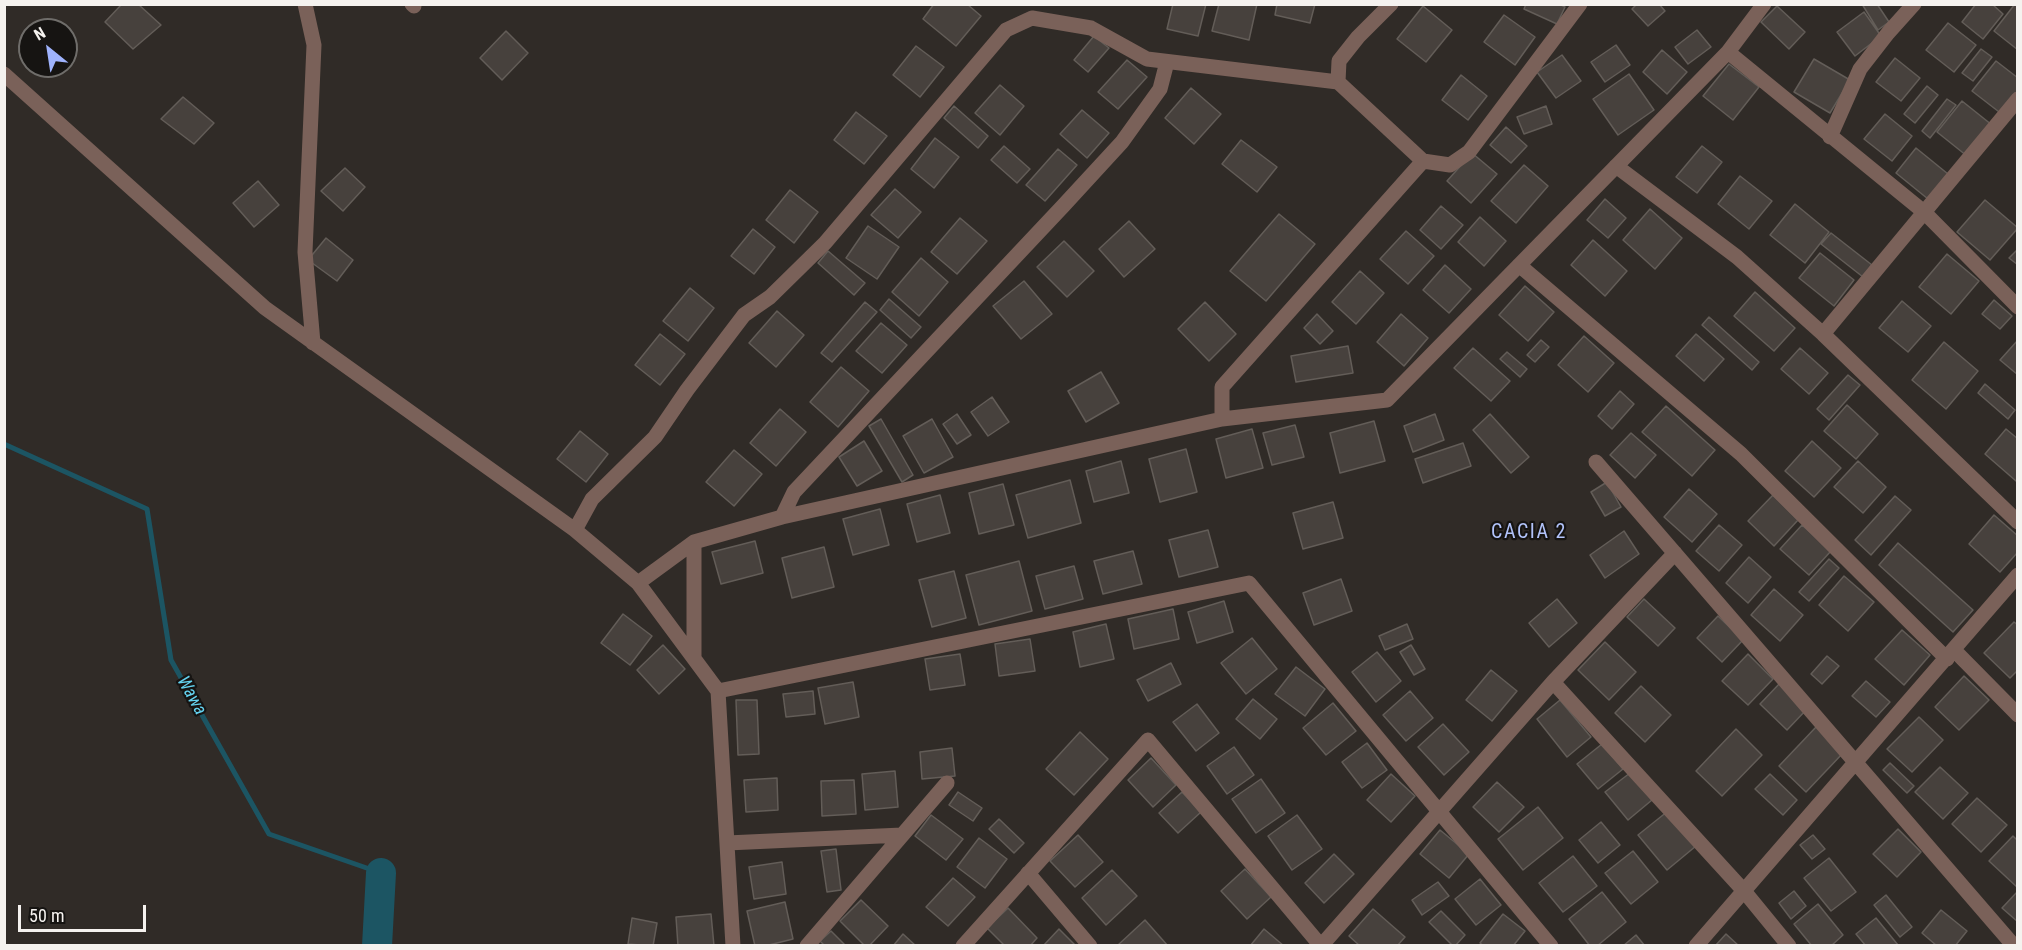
<!DOCTYPE html>
<html>
<head>
<meta charset="utf-8">
<style>
  body { margin:0 }
  #map { position:relative; width:2022px; height:950px; overflow:hidden; background:#302b27; font-family:"Roboto Condensed",sans-serif }
  canvas { display:block }
  .frame { position:absolute; inset:0; border:6px solid #f5f2ef; pointer-events:none }
  .north { position:absolute; left:18px; top:18px; width:60px; height:60px; box-sizing:border-box; background:#161412; border:2px solid #6f6d6a; border-radius:50%; rotate:330deg; font-size:16px; font-weight:700; line-height:24px; text-align:center; color:#f5f2ef }
  .north::after { content:''; display:block; margin:auto; width:21px; height:27px; background:#9fb3fd; clip-path:polygon(50% 0,100% 100%,50% 72%,0 100%) }
  .scale { position:absolute; left:18px; top:905px; width:128px; height:27px; box-sizing:border-box; border:3px solid #f5f2ef; border-top:0; padding-left:8px; font-size:18px; line-height:21px; white-space:nowrap; color:#f5f2ef; -webkit-text-stroke:4px #161412; paint-order:stroke }
</style>
</head>
<body>
<div id="map">
<canvas width="2022" height="950"></canvas>
<div class="frame"></div>
<div class="north">N</div>
<div class="scale">50 m</div>
</div>
<script>
const ctx = document.querySelector('canvas').getContext('2d');
ctx.lineJoin = 'round';
function strokePath(path, color, width, dash) { ctx.strokeStyle = color; ctx.lineWidth = width; ctx.lineCap = dash ? 'butt' : 'round'; ctx.setLineDash(dash || []); ctx.stroke(path); }
function fillPath(path, color) { ctx.fillStyle = color; ctx.fill(path, 'evenodd'); }
function write(font, color, halo, rows, align = 'center') {
  ctx.font = font + ' "Roboto Condensed",sans-serif'; ctx.lineWidth = 4.5; ctx.setLineDash([]); ctx.textBaseline = 'middle'; ctx.strokeStyle = halo; ctx.fillStyle = color; for (const [text, x, y, turn = 0] of rows) {
    ctx.save(); ctx.translate(x, y); ctx.rotate((+turn || 0) * Math.PI / 180); ctx.textAlign = isNaN(turn) ? turn : align; if (halo) ctx.strokeText(text, 0, 0); ctx.fillText(text, 0, 0); ctx.restore();
  }
}
strokePath(new Path2D(`
  M4,444L147,509L171,660L269,834L381,873`), '#1c5563', 5);
strokePath(new Path2D(`
  M377,946L381,873`), '#1c5563', 30);
const building = new Path2D(`
  M122,4H138L161,25L133,49L105,22Z
  M934,4H967L981,16L956,46L923,19Z
  M1173,4H1206L1198,36L1167,29Z
  M1219,4H1257L1249,40L1212,31Z
  M1277,4H1315L1310,23L1275,15Z
  M1526,4H1559L1565,7L1557,24L1524,9Z
  M1637,4H1659L1665,11L1648,26L1632,9Z
  M1862,4H1877L1889,22L1878,30Z
  M1976,4H1992L2003,14L1983,39L1962,22Z
  M2015,4H2018V50L1994,31Z
  M1423,6L1452,30L1426,62L1397,39Z
  M1777,6L1805,32L1789,49L1761,22Z
  M1864,12L1881,36L1855,56L1837,32Z
  M1504,15L1535,37L1515,65L1484,42Z
  M1948,23L1976,45L1954,72L1926,50Z
  M1697,30L1711,47L1688,64L1675,47Z
  M506,31L528,53L502,80L480,58Z
  M1094,36L1109,48L1088,72L1074,60Z
  M1616,45L1630,65L1605,82L1591,62Z
  M916,46L944,67L920,97L893,75Z
  M1981,49L1992,57L1973,81L1962,73Z
  M1662,50L1687,72L1667,94L1643,72Z
  M1562,55L1581,81L1556,98L1537,72Z
  M1895,58L1920,78L1901,101L1876,82Z
  M1814,59L1850,80L1830,113L1794,92Z
  M1127,60L1147,77L1118,109L1098,92Z
  M1996,61L2018,78V96L2003,115L1972,91Z
  M1729,64L1759,87L1733,120L1703,96Z
  M1629,74L1654,110L1618,135L1593,99Z
  M1461,75L1487,96L1468,120L1442,100Z
  M1000,85L1024,106L1000,135L975,113Z
  M1927,86L1938,95L1915,123L1904,114Z
  M1191,88L1221,114L1194,144L1165,118Z
  M183,97L214,123L194,144L161,119Z
  M1947,99L1956,105L1930,138L1922,131Z
  M1962,101L1992,125L1967,156L1937,132Z
  M954,106L988,136L978,148L944,118Z
  M1546,106L1552,124L1524,134L1517,117Z
  M1082,110L1109,133L1087,158L1060,134Z
  M856,112L887,136L864,164L834,140Z
  M1885,114L1912,136L1892,161L1864,139Z
  M1506,127L1527,146L1511,163L1490,145Z
  M935,138L959,157L934,188L911,169Z
  M1241,140L1277,167L1257,192L1222,164Z
  M1004,146L1030,169L1017,183L991,160Z
  M1702,146L1722,162L1697,193L1676,177Z
  M1916,148L1948,174L1928,199L1896,173Z
  M1058,149L1077,165L1045,201L1026,185Z
  M1472,153L1497,174L1471,203L1447,181Z
  M1524,165L1548,186L1516,223L1491,201Z
  M345,168L365,187L343,211L321,191Z
  M1740,176L1772,201L1749,229L1718,204Z
  M258,181L279,205L254,227L233,203Z
  M895,189L921,212L898,238L871,215Z
  M790,190L818,212L794,243L766,220Z
  M1605,199L1626,218L1608,238L1587,220Z
  M1985,200L2018,228L1990,260L1957,232Z
  M1795,204L1829,232L1805,263L1770,235Z
  M1441,206L1463,225L1441,249L1420,230Z
  M1650,209L1682,238L1655,269L1623,240Z
  M1279,214L1315,244L1266,301L1230,271Z
  M1480,217L1506,241L1484,266L1458,242Z
  M960,218L987,241L957,274L931,252Z
  M1129,221L1155,249L1124,277L1099,249Z
  M868,226L899,247L877,279L846,258Z
  M753,229L775,247L754,274L731,256Z
  M1406,231L1434,256L1408,284L1380,259Z
  M1831,233L1872,265L1863,277L1821,244Z
  M326,238L353,260L337,281L308,260Z
  M1593,240L1627,271L1605,296L1571,265Z
  M1064,241L1094,271L1067,297L1037,267Z
  M2018,249V265L2009,258Z
  M828,251L865,283L854,295L818,263Z
  M1820,253L1854,280L1834,306L1799,278Z
  M1947,254L1979,281L1951,314L1919,287Z
  M921,258L948,282L919,316L892,292Z
  M1445,265L1471,289L1449,313L1423,290Z
  M1360,271L1384,293L1356,324L1332,302Z
  M1024,281L1052,314L1021,339L993,306Z
  M1525,286L1554,312L1528,341L1499,315Z
  M690,288L714,308L688,341L663,321Z
  M1755,292L1795,328L1774,351L1734,316Z
  M889,299L921,327L911,338L880,310Z
  M1994,300L2012,316L2000,329L1982,314Z
  M1902,301L1931,326L1908,352L1879,328Z
  M865,302L877,312L832,362L821,353Z
  M1205,302L1236,334L1209,361L1178,329Z
  M777,311L804,335L776,367L749,343Z
  M1317,314L1333,331L1320,344L1304,328Z
  M1401,314L1428,338L1404,366L1377,342Z
  M1709,317L1759,362L1752,370L1702,325Z
  M881,323L907,345L882,373L856,351Z
  M660,334L685,354L660,385L635,365Z
  M1696,334L1724,359L1704,381L1676,356Z
  M1584,336L1614,363L1588,392L1558,365Z
  M1541,340L1549,347L1535,362L1527,355Z
  M2018,340V375L2000,360Z
  M1944,342L1978,371L1946,409L1912,380Z
  M1348,346L1353,373L1296,382L1291,356Z
  M1473,348L1510,381L1491,401L1454,368Z
  M1800,348L1828,373L1809,394L1781,369Z
  M1507,352L1527,369L1520,377L1500,359Z
  M841,367L869,391L838,427L810,402Z
  M1101,372L1119,403L1086,422L1068,391Z
  M1848,375L1860,385L1829,420L1817,409Z
  M1985,384L2015,410L2008,419L1978,393Z
  M1620,391L1634,404L1612,429L1598,416Z
  M992,397L1009,422L988,436L971,412Z
  M1847,405L1878,434L1856,459L1824,431Z
  M1666,406L1715,450L1692,476L1642,432Z
  M780,409L806,432L776,466L750,443Z
  M957,414L971,435L957,444L943,424Z
  M1435,414L1444,440L1413,452L1404,426Z
  M1490,414L1529,457L1511,473L1473,430Z
  M881,419L913,475L902,482L869,426Z
  M932,419L953,457L924,473L903,436Z
  M1374,421L1385,461L1340,473L1330,433Z
  M1295,425L1304,457L1272,465L1263,433Z
  M1252,429L1263,468L1226,478L1216,439Z
  M2006,429L2018,439V479L2016,481L1985,454Z
  M580,431L608,454L586,482L557,459Z
  M1631,433L1656,455L1635,478L1610,455Z
  M864,441L882,471L857,486L839,457Z
  M1812,441L1841,468L1814,497L1785,471Z
  M1463,443L1471,466L1423,483L1415,459Z
  M1186,449L1197,492L1160,502L1149,459Z
  M734,450L762,474L734,506L706,482Z
  M1121,461L1129,493L1094,502L1086,471Z
  M1858,461L1886,487L1863,513L1834,487Z
  M1070,480L1081,523L1028,538L1016,495Z
  M1607,482L1621,507L1605,516L1591,492Z
  M1003,484L1014,525L979,534L969,493Z
  M1689,489L1717,514L1692,542L1664,517Z
  M940,495L950,533L917,542L907,504Z
  M1773,495L1798,520L1774,546L1748,521Z
  M1895,496L1911,510L1871,555L1855,540Z
  M1333,502L1343,538L1303,549L1293,513Z
  M880,509L889,545L853,555L843,519Z
  M1994,515L2018,536V552L2000,572L1969,544Z
  M1719,525L1742,545L1719,571L1696,551Z
  M1802,525L1831,551L1809,575L1780,549Z
  M1208,530L1218,567L1179,577L1169,540Z
  M1624,531L1639,554L1605,578L1590,555Z
  M755,541L763,573L721,584L712,552Z
  M1898,543L1973,610L1953,632L1879,565Z
  M824,547L834,587L792,598L782,558Z
  M1133,551L1142,584L1103,594L1094,561Z
  M1749,557L1771,577L1748,603L1726,583Z
  M1829,559L1839,568L1809,601L1799,592Z
  M1019,561L1032,611L979,625L966,575Z
  M1074,566L1083,599L1045,609L1036,576Z
  M954,571L966,618L932,627L919,580Z
  M1844,576L1874,602L1848,631L1819,605Z
  M1341,579L1352,611L1314,625L1303,593Z
  M1774,589L1803,615L1780,641L1751,615Z
  M1557,599L1577,623L1549,647L1529,623Z
  M1644,599L1675,628L1658,646L1627,617Z
  M1224,601L1233,632L1197,643L1188,612Z
  M1173,609L1179,639L1134,649L1128,619Z
  M623,614L652,636L630,665L601,643Z
  M1718,616L1743,640L1722,662L1697,638Z
  M2014,622L2018,625V670L2010,678L1984,653Z
  M1106,624L1114,659L1080,667L1073,632Z
  M1407,624L1413,639L1385,650L1379,636Z
  M1902,630L1930,655L1904,685L1875,659Z
  M1252,638L1277,669L1246,694L1221,663Z
  M1030,639L1035,671L999,676L995,644Z
  M1605,642L1636,672L1609,700L1578,670Z
  M663,645L685,669L659,694L637,670Z
  M1411,645L1425,669L1414,675L1400,652Z
  M1377,652L1401,681L1376,702L1352,672Z
  M960,654L965,685L930,690L925,659Z
  M1748,654L1773,679L1748,705L1722,681Z
  M1827,656L1839,666L1822,684L1811,674Z
  M1171,663L1181,684L1148,701L1137,680Z
  M1296,667L1325,689L1305,716L1275,694Z
  M1491,670L1517,691L1492,721L1466,700Z
  M1964,676L1989,700L1959,730L1935,707Z
  M1866,681L1890,702L1876,717L1852,696Z
  M853,682L859,717L825,724L818,688Z
  M1781,682L1808,708L1787,730L1760,704Z
  M1641,686L1671,715L1645,742L1615,713Z
  M813,691L815,714L786,717L783,694Z
  M1410,691L1433,718L1406,741L1383,715Z
  M1253,699L1277,719L1260,739L1236,719Z
  M736,700H757L759,754L738,755Z
  M1560,700L1591,737L1567,757L1537,719Z
  M1333,703L1356,731L1326,755L1303,728Z
  M1197,704L1219,733L1196,751L1173,722Z
  M1919,717L1943,740L1912,772L1887,749Z
  M1443,724L1469,752L1444,775L1418,747Z
  M1817,726L1844,752L1806,792L1779,766Z
  M1736,729L1762,755L1722,796L1696,771Z
  M1080,732L1108,759L1074,795L1046,769Z
  M1367,743L1387,770L1362,788L1342,762Z
  M1602,744L1623,769L1598,789L1577,764Z
  M1234,747L1254,775L1227,794L1207,766Z
  M952,748L955,776L922,779L920,752Z
  M1151,758L1176,785L1153,807L1128,780Z
  M1890,763L1914,786L1907,793L1883,770Z
  M1940,767L1968,793L1943,819L1915,792Z
  M895,771L898,807L865,810L862,774Z
  M1630,773L1652,800L1628,820L1605,792Z
  M1391,774L1415,796L1391,822L1367,800Z
  M1770,774L1797,800L1783,815L1755,789Z
  M777,778L778,810L746,812L744,780Z
  M1261,779L1285,813L1256,833L1232,799Z
  M854,780L856,814L822,816L821,781Z
  M1497,782L1524,807L1499,832L1473,807Z
  M958,792L982,808L973,821L949,805Z
  M1182,792L1201,812L1178,833L1159,813Z
  M1977,798L2007,825L1981,852L1952,824Z
  M1538,807L1563,838L1523,870L1498,839Z
  M1668,811L1696,846L1667,870L1638,835Z
  M931,815L963,839L946,860L915,836Z
  M1297,815L1322,849L1292,870L1268,836Z
  M999,819L1024,843L1014,853L989,829Z
  M1601,822L1620,845L1598,863L1579,840Z
  M1898,829L1921,852L1897,877L1873,854Z
  M1440,830L1469,854L1449,878L1420,854Z
  M1078,835L1103,862L1075,887L1050,861Z
  M1813,835L1825,849L1812,859L1800,845Z
  M2013,836L2018,841V888L1989,861Z
  M979,838L1007,859L985,888L957,867Z
  M836,849L841,890L827,892L821,851Z
  M1633,851L1658,882L1631,904L1605,873Z
  M1334,854L1354,874L1324,903L1305,883Z
  M1573,856L1597,886L1563,912L1539,883Z
  M1829,858L1856,892L1831,911L1804,878Z
  M782,862L786,894L754,899L749,867Z
  M1245,869L1271,897L1247,919L1221,891Z
  M1112,870L1137,896L1106,925L1082,898Z
  M953,878L975,897L948,926L926,907Z
  M1480,879L1501,905L1476,925L1455,899Z
  M1438,882L1449,896L1422,915L1412,900Z
  M1794,891L1806,906L1791,919L1779,903Z
  M2018,891V922L2002,908Z
  M1602,892L1626,922L1597,946H1590L1569,919Z
  M1886,895L1912,927L1900,937L1874,905Z
  M861,900L888,926L869,946H865L840,921Z
  M785,902L793,939L765,946H755L747,911Z
  M1818,904L1843,935L1831,946H1812L1794,924Z
  M1008,908L1037,938L1030,946H1005L987,928Z
  M1373,909L1405,937L1397,946H1360L1349,936Z
  M1941,910L1967,931L1955,946H1937L1922,933Z
  M1441,911L1465,935L1455,946H1453L1429,922Z
  M711,914L714,946H678L676,917Z
  M1503,914L1525,931L1513,946H1484L1480,943Z
  M632,918L657,923L653,946L628,944Z
  M1876,918L1898,945L1897,946H1866L1856,934Z
  M1145,920L1168,946H1118V945Z
  M1059,929L1076,946H1043Z
  M1264,929L1284,946H1250Z
  M831,931L846,946H825L820,941Z
  M903,934L916,946H893Z
  M1726,934L1739,946H1715Z
  M1636,935L1645,946H1623Z`);
fillPath(building, '#47413d');
strokePath(building, '#635d58', 1.5);
strokePath(new Path2D(`
  M305,4L314,45L305,252L313,343
  M412,4L414,6
  M1728,52L1924,212L2018,307
  M4,74L265,308L575,530L638,583L718,691L733,946
  M1338,82L1339,61L1358,37L1391,4
  M1830,137L1860,69L1888,33L1914,4
  M1616,166L1737,257L1823,334L2018,522
  M1519,265L1741,454L1947,659
  M1823,334L2018,99
  M1222,419V387L1423,161
  M1596,462L2014,946
  M782,517L794,492L1064,205L1122,142L1160,89L1167,62
  M575,530L592,499L655,437L687,390L744,315L770,297L825,243L1006,30L1032,18L1091,28L1147,59L1338,82L1423,161L1450,165L1469,152L1580,4
  M694,542V658
  M638,583L694,542L782,517L1222,419L1387,400L1728,52L1764,4
  M1954,650L2018,715
  M1553,682L1744,891L1789,946
  M718,691L1249,583L1551,946
  M727,843L902,835
  M1028,873L1090,946
  M807,946L947,783
  M963,946L1148,740L1321,946
  M1321,946L1553,682L1675,553
  M1696,946L2018,575`), '#7a6159', 15);
write('italic 18px', '#64d2ef', '#161412', [
  ["Wawa",191,696,61]
]);
ctx.letterSpacing = '1.5px';
write('20px', '#b2c3fa', '#161412', [
  ["CACIA 2",1529,533]
]);
ctx.letterSpacing = '0px';
</script>
</body>
</html>
